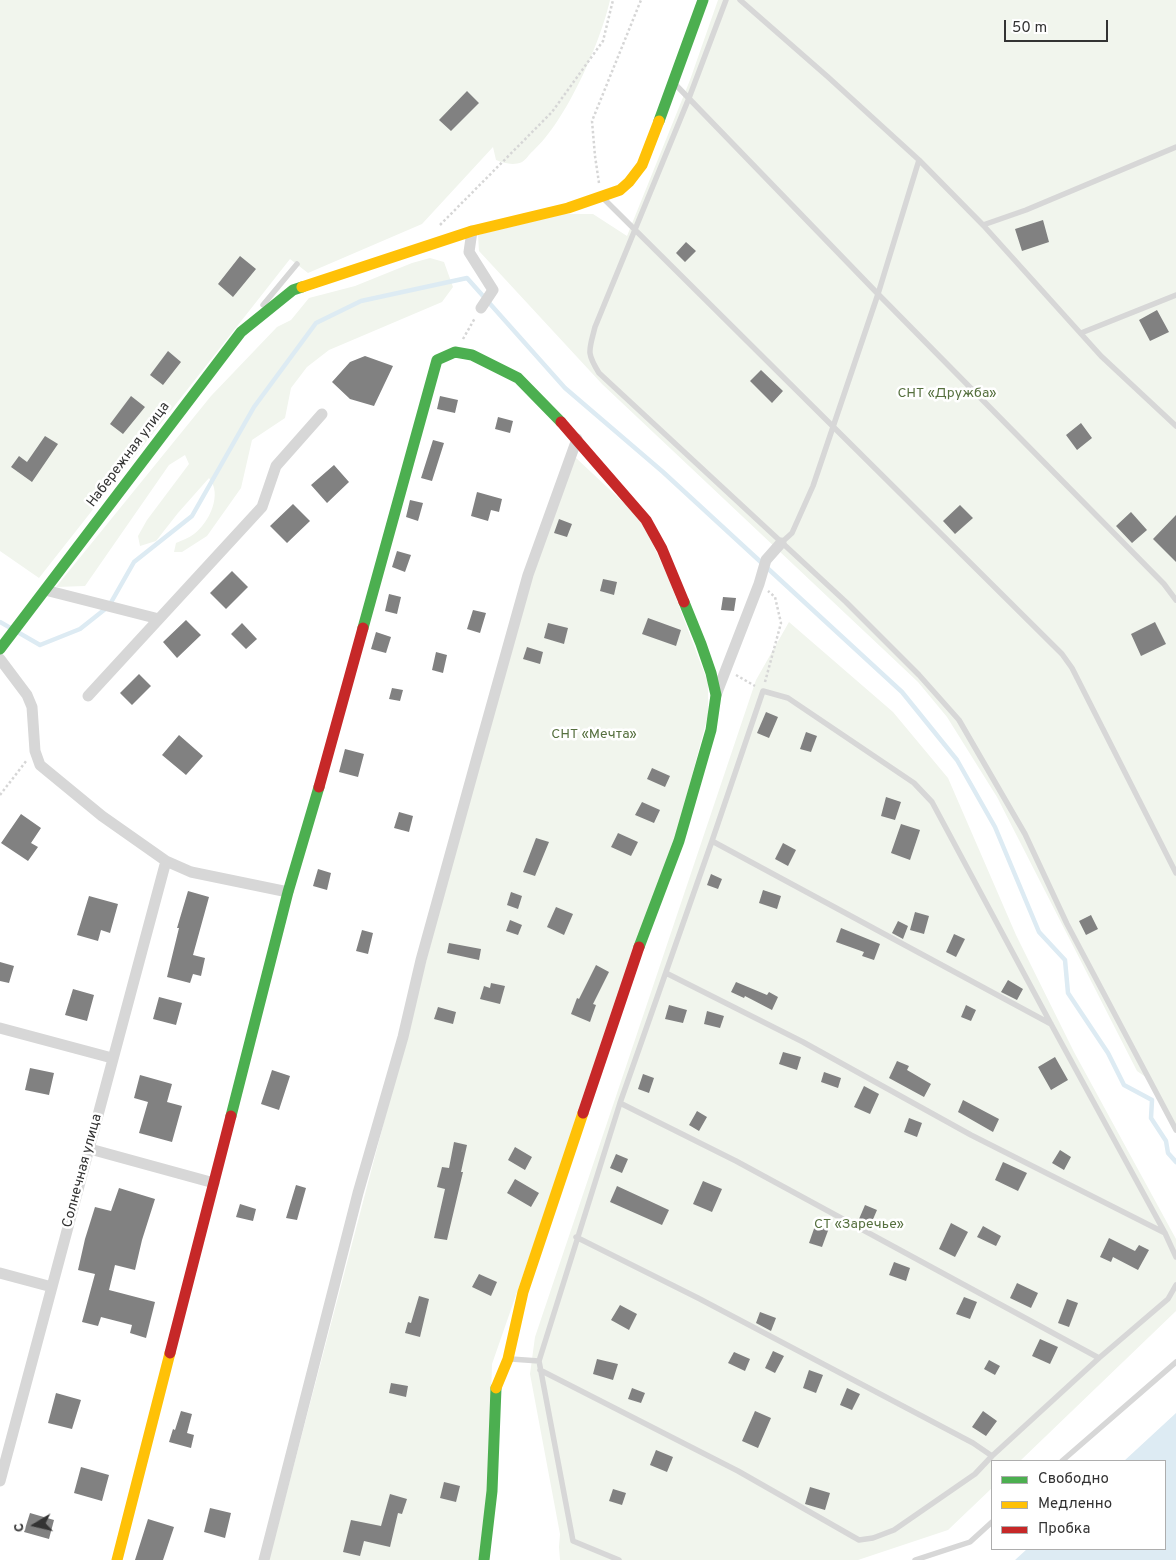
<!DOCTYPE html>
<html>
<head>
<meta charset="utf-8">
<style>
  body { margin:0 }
  #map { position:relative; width:1176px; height:1560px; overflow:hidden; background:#fff; font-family:Overpass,sans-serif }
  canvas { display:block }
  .legend { position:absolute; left:991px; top:1460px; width:175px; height:90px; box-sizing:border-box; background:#fff; border:1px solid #adadad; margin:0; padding:6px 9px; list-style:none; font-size:15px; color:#333 }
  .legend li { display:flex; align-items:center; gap:10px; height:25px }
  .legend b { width:25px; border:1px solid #adadad }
  .north { position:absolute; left:10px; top:1500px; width:50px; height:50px; -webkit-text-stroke:4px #fff; paint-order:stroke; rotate:261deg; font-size:14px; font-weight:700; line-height:20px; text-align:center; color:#333 }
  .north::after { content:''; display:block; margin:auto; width:18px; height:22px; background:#333; clip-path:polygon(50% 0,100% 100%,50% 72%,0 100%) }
  .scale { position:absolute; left:1004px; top:20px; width:104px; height:22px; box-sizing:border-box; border:2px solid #333; border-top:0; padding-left:6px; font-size:15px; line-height:18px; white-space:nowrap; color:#333; -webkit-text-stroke:4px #fff; paint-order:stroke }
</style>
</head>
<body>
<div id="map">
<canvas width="1176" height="1560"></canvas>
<ul class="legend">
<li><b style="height:6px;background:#4caf50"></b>Свободно</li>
<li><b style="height:6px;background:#ffc107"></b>Медленно</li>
<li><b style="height:6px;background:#c62828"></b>Пробка</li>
</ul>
<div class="north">С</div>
<div class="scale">50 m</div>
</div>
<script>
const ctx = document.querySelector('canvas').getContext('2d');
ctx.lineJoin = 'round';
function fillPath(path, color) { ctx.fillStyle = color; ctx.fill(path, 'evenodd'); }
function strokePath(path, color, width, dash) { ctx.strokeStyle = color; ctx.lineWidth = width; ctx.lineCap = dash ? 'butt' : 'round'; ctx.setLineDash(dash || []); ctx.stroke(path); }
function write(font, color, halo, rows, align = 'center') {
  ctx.font = font + ' Overpass,sans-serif'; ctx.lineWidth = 5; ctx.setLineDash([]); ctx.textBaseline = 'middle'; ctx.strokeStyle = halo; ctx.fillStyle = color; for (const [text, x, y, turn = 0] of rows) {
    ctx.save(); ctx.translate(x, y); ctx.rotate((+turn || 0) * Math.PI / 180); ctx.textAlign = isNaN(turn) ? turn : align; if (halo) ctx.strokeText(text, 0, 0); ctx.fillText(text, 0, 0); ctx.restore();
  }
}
fillPath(new Path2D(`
  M0,0H610C600,44 566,121 533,151C529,154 526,160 522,162C513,166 504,163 496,160L493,147L422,224L308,273L290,259L39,578L0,551Z
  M718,0H1176V1130L1150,1080L1137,1071L997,797L947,717L918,682L602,384L479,251L478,235L564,214H593L627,236L690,80Z
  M430,258L444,262L453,287L442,302L329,350L307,367L291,388L285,418L252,440L241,488L207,536L182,552H174L176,543C182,540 189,538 194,534C209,523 223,494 209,478L178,513L156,541L140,546L138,536L147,520L189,464L185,455L169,465L85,586L56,587L211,396L277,327L291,320L309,298L355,286L412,263Z
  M575,457L641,519L668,577L708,683V715L677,832L492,1364L488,1494L479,1560H269L521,600Z
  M789,622L893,712L948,778L1016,935L1074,1052L1176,1239V1311L1020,1461H992V1488L948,1530L858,1560H560L559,1547L560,1534L530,1374L535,1337L756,680Z`), '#f1f5ed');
fillPath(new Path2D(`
  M1176,1413V1560H1015L1027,1549H1165V1461H1124Z`), '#ddebf3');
strokePath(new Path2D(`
  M0,622L40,645L80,629L109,606L134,562L192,516L254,407L316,323L361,301L467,278L565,388L663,472L902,692L957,760L995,827L1039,932L1065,960L1068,993L1108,1053L1124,1085L1152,1100L1151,1118L1166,1141L1168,1153L1176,1162`), '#ddebf3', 4.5);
fillPath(new Path2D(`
  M467,91L479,103L451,131L439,120Z
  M1043,220L1049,242L1022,251L1015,229Z
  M686,242L696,251L685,262L676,253Z
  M240,256L256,269L233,297L218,284Z
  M1157,310L1169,332L1150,341L1139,320Z
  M168,351L181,362L163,385L150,375Z
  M365,356L393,366L374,406L350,399L332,382L350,362Z
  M761,370L783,391L772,403L750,381Z
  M131,396L145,407L123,434L110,424Z
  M440,396L458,400L455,413L437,409Z
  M498,417L513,421L510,433L495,429Z
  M1081,423L1092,438L1077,450L1066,435Z
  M45,436L58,444L32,482L11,467L19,456L27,462Z
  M433,440L444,443L432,481L421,478Z
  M334,465L349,482L327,503L311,485Z
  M477,492L502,499L499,512L491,510L488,521L471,516Z
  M410,500L423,503L418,521L406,517Z
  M293,504L310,521L287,543L270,526Z
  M960,505L973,518L955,534L943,521Z
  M1131,512L1147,530L1132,543L1116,526Z
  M1176,515V562L1153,539Z
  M559,519L572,524L567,537L554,533Z
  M397,551L411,555L405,572L392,567Z
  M232,571L248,587L226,609L210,593Z
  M603,579L617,582L614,595L600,591Z
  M389,594L401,597L397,614L385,611Z
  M723,597L736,598L734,611L721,610Z
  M473,610L486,613L480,633L467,629Z
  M648,618L681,630L676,646L642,634Z
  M186,620L201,635L177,658L163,642Z
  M1155,622L1166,644L1141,656L1131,634Z
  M242,623L257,639L246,649L231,634Z
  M548,623L568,628L564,644L544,638Z
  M376,632L391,637L386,653L371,649Z
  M527,647L543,652L540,664L523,659Z
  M436,652L447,655L443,673L432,670Z
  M139,674L151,686L132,705L120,693Z
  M392,688L403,690L400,701L389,699Z
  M766,712L778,717L769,738L757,733Z
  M806,732L817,736L811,752L800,749Z
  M179,735L203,756L186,775L162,755Z
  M345,749L364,754L358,777L339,772Z
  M652,768L670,776L665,787L647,779Z
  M886,797L901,802L895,820L881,816Z
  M642,802L660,810L654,823L635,815Z
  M399,812L413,816L409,832L394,828Z
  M21,814L41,828L31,843L38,847L28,861L1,843Z
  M901,824L920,830L910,860L891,853Z
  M618,833L638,842L631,856L611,847Z
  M536,838L549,842L535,876L523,872Z
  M783,843L796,850L788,866L775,859Z
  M318,869L331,873L327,890L313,886Z
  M711,874L722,879L718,889L707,885Z
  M763,890L781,896L777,909L759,903Z
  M188,891L209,897L193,955L205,958L201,976L193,974L190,983L167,977L179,928H177Z
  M511,892L522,896L518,909L507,905Z
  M89,896L118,904L110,933L101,930L98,941L77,935Z
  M556,907L573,914L564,935L547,927Z
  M915,912L929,916L924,934L910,930Z
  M1091,915L1098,929L1086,935L1079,921Z
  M510,920L522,925L518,935L506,931Z
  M898,921L908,926L903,939L892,933Z
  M841,928L880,944L874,960L862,956L864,952L836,942Z
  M362,930L373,933L368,954L356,951Z
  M954,934L965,939L956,957L946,952Z
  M449,943L481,949L479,960L447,953Z
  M0,962L14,966L9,983L0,981Z
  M596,965L609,972L593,1004L596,1005L590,1022L571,1014L577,998L579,999Z
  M1008,980L1023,989L1017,1000L1001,992Z
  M736,982L767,995L769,992L778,997L772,1010L745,996L744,998L731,992Z
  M491,983L505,986L500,1004L480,999L484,986L490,988Z
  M73,989L94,995L87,1021L65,1015Z
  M159,997L182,1003L176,1025L153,1019Z
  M669,1005L687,1010L683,1023L665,1019Z
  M966,1005L976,1010L971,1021L961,1017Z
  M438,1007L456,1012L453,1024L434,1019Z
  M707,1011L724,1016L720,1028L704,1024Z
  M783,1052L801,1057L797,1070L779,1064Z
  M1055,1057L1068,1080L1051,1090L1038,1067Z
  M897,1061L909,1066L907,1070L931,1084L924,1097L889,1078Z
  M30,1068L54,1073L49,1095L25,1090Z
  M272,1070L290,1076L279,1110L261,1104Z
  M824,1072L841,1078L838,1088L821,1082Z
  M643,1074L654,1078L649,1093L638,1089Z
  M140,1075L172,1084L167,1102L182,1106L172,1142L139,1133L148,1102L134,1098Z
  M864,1086L879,1094L870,1114L854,1107Z
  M963,1100L999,1119L993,1132L958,1112Z
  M697,1111L707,1117L699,1131L689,1125Z
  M909,1118L922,1123L917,1137L904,1132Z
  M454,1142L467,1145L461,1172H463L447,1240L434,1238L445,1189L437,1187L442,1167L449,1168Z
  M515,1147L532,1157L525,1170L508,1160Z
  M1060,1150L1071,1157L1064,1170L1052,1163Z
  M616,1154L628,1159L622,1173L610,1168Z
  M1003,1162L1027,1173L1018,1191L995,1180Z
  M515,1179L539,1193L531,1207L507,1193Z
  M703,1181L722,1189L712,1212L693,1204Z
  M296,1185L306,1188L297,1220L286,1218Z
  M617,1186L669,1210L662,1225L610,1202Z
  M119,1188L155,1199L142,1240L135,1270L115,1265L109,1290L155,1302L146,1338L130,1333L132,1325L101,1317L98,1326L82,1322L95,1274L78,1270L85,1239L95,1207L111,1211Z
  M240,1204L256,1209L253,1221L236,1217Z
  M865,1205L877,1210L871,1224L859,1219Z
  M816,1223L829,1228L822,1247L809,1243Z
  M951,1223L968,1232L955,1257L939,1249Z
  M983,1226L1001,1236L996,1246L977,1237Z
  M1109,1238L1135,1251L1139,1245L1149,1250L1138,1270L1113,1257L1111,1262L1100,1257Z
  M894,1262L910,1268L906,1281L889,1275Z
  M479,1274L497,1282L491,1296L472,1287Z
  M1017,1283L1038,1293L1031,1308L1010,1298Z
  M419,1296L429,1299L420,1337L405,1333L408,1322L411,1323Z
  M964,1297L977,1302L970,1319L956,1314Z
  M1067,1299L1078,1303L1069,1327L1058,1323Z
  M620,1305L637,1314L629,1330L611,1320Z
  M760,1312L776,1318L771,1331L756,1323Z
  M1040,1339L1058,1347L1050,1364L1032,1356Z
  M773,1351L784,1356L775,1373L765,1368Z
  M734,1352L750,1359L745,1371L728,1363Z
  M597,1359L618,1364L613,1380L593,1374Z
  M989,1360L1000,1366L995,1375L984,1369Z
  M809,1370L823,1375L816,1393L803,1388Z
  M391,1383L408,1386L406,1397L389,1393Z
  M632,1388L645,1393L641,1403L628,1399Z
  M847,1388L860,1394L852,1410L840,1405Z
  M56,1393L81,1400L72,1429L48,1423Z
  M181,1411L192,1414L187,1433L194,1435L191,1448L169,1442L173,1429L175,1430Z
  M755,1411L771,1418L758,1448L742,1441Z
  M983,1411L997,1421L986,1436L972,1427Z
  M656,1450L673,1457L667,1472L650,1465Z
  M81,1467L109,1475L102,1501L74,1493Z
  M444,1482L460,1486L456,1502L440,1498Z
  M810,1487L830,1493L825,1510L805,1504Z
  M613,1489L626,1493L622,1505L609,1501Z
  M390,1494L407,1499L402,1514L398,1513L390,1547L364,1541L360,1556L343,1552L351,1520L381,1526Z
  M210,1508L231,1513L225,1538L204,1532Z
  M30,1513L54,1520L49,1539L24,1532Z
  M148,1519L174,1527L163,1560H135Z`), '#818181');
strokePath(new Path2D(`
  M599,183L595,156L592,121L641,0
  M440,225L552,112L603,41L613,0
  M463,339L475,318
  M736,675L755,686
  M765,682L781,623L775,597L768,591
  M0,795L27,760`), '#d6d6d6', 2.5, [2.5, 2.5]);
strokePath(new Path2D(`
  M726,0L689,98L595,327C589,351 586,352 599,373L846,602L919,675L959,720L1025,834L1067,924L1176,1130
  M740,0L828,77L919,160L983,225L1101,356L1176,426
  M674,83L878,294L1164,584L1176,600
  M604,199L1062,654L1072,668L1176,873
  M983,225L1026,210L1176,147
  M263,305L297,264
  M1081,333L1176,295
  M781,543L792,533L813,486L878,294L919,160
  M712,841L1051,1024
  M666,973L803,1042L971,1135L1165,1233
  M620,1103L736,1161L1099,1358
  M576,1237L698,1298L973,1443L992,1456
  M511,1359L539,1361
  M540,1370L738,1471L859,1540L873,1538L894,1530L975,1474L992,1456L1099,1358L1168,1299L1176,1285
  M1062,1461L1176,1362
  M619,1560L573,1541L539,1361L620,1103L712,841L763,691L788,698L914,783L932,802L1051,1024L1165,1233L1176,1257
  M915,1560L970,1542L992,1522`), '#d7d7d7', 5.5);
strokePath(new Path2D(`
  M472,231L469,252L493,290L481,308
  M45,590L159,619
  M0,659L27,695L32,707L35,751L40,765L102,816L166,861L191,872L288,892
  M716,695L759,584L766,560L781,543
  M88,696L262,507L276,466L322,414
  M0,1028L112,1058
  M90,1149L214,1183
  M0,1273L52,1287
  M0,1481L166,861
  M264,1560L358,1193L403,1037L421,960L476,761L528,575L577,439`), '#d7d7d7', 11);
strokePath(new Path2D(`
  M659,121L703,0
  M363,628L437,360L455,352L472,355L518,378L561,422
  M0,649L241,332L293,290L302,287
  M639,947L679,841L711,730L716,695L711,673L701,644L684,602
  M231,1116L288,892L319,787
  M484,1560L492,1491L496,1388`), '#4caf50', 11);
strokePath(new Path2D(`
  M302,287L472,231L568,208L620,190L629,182L642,165L659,121
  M496,1388L508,1359L523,1292L583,1113
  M117,1560L170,1353`), '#ffc107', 11);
strokePath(new Path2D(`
  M561,422L646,520L662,549L684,602
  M319,787L363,628
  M583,1113L639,947
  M170,1353L231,1116`), '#c62828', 11);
write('14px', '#56703f', '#fff', [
  ["СНТ «Дружба»",947,394],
  ["СНТ «Мечта»",594,735],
  ["СТ «Заречье»",859,1225]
]);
write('14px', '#333', '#fff', [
  ["Набережная улица",129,455,-53],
  ["Солнечная улица",83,1171,-75]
]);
</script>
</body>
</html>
